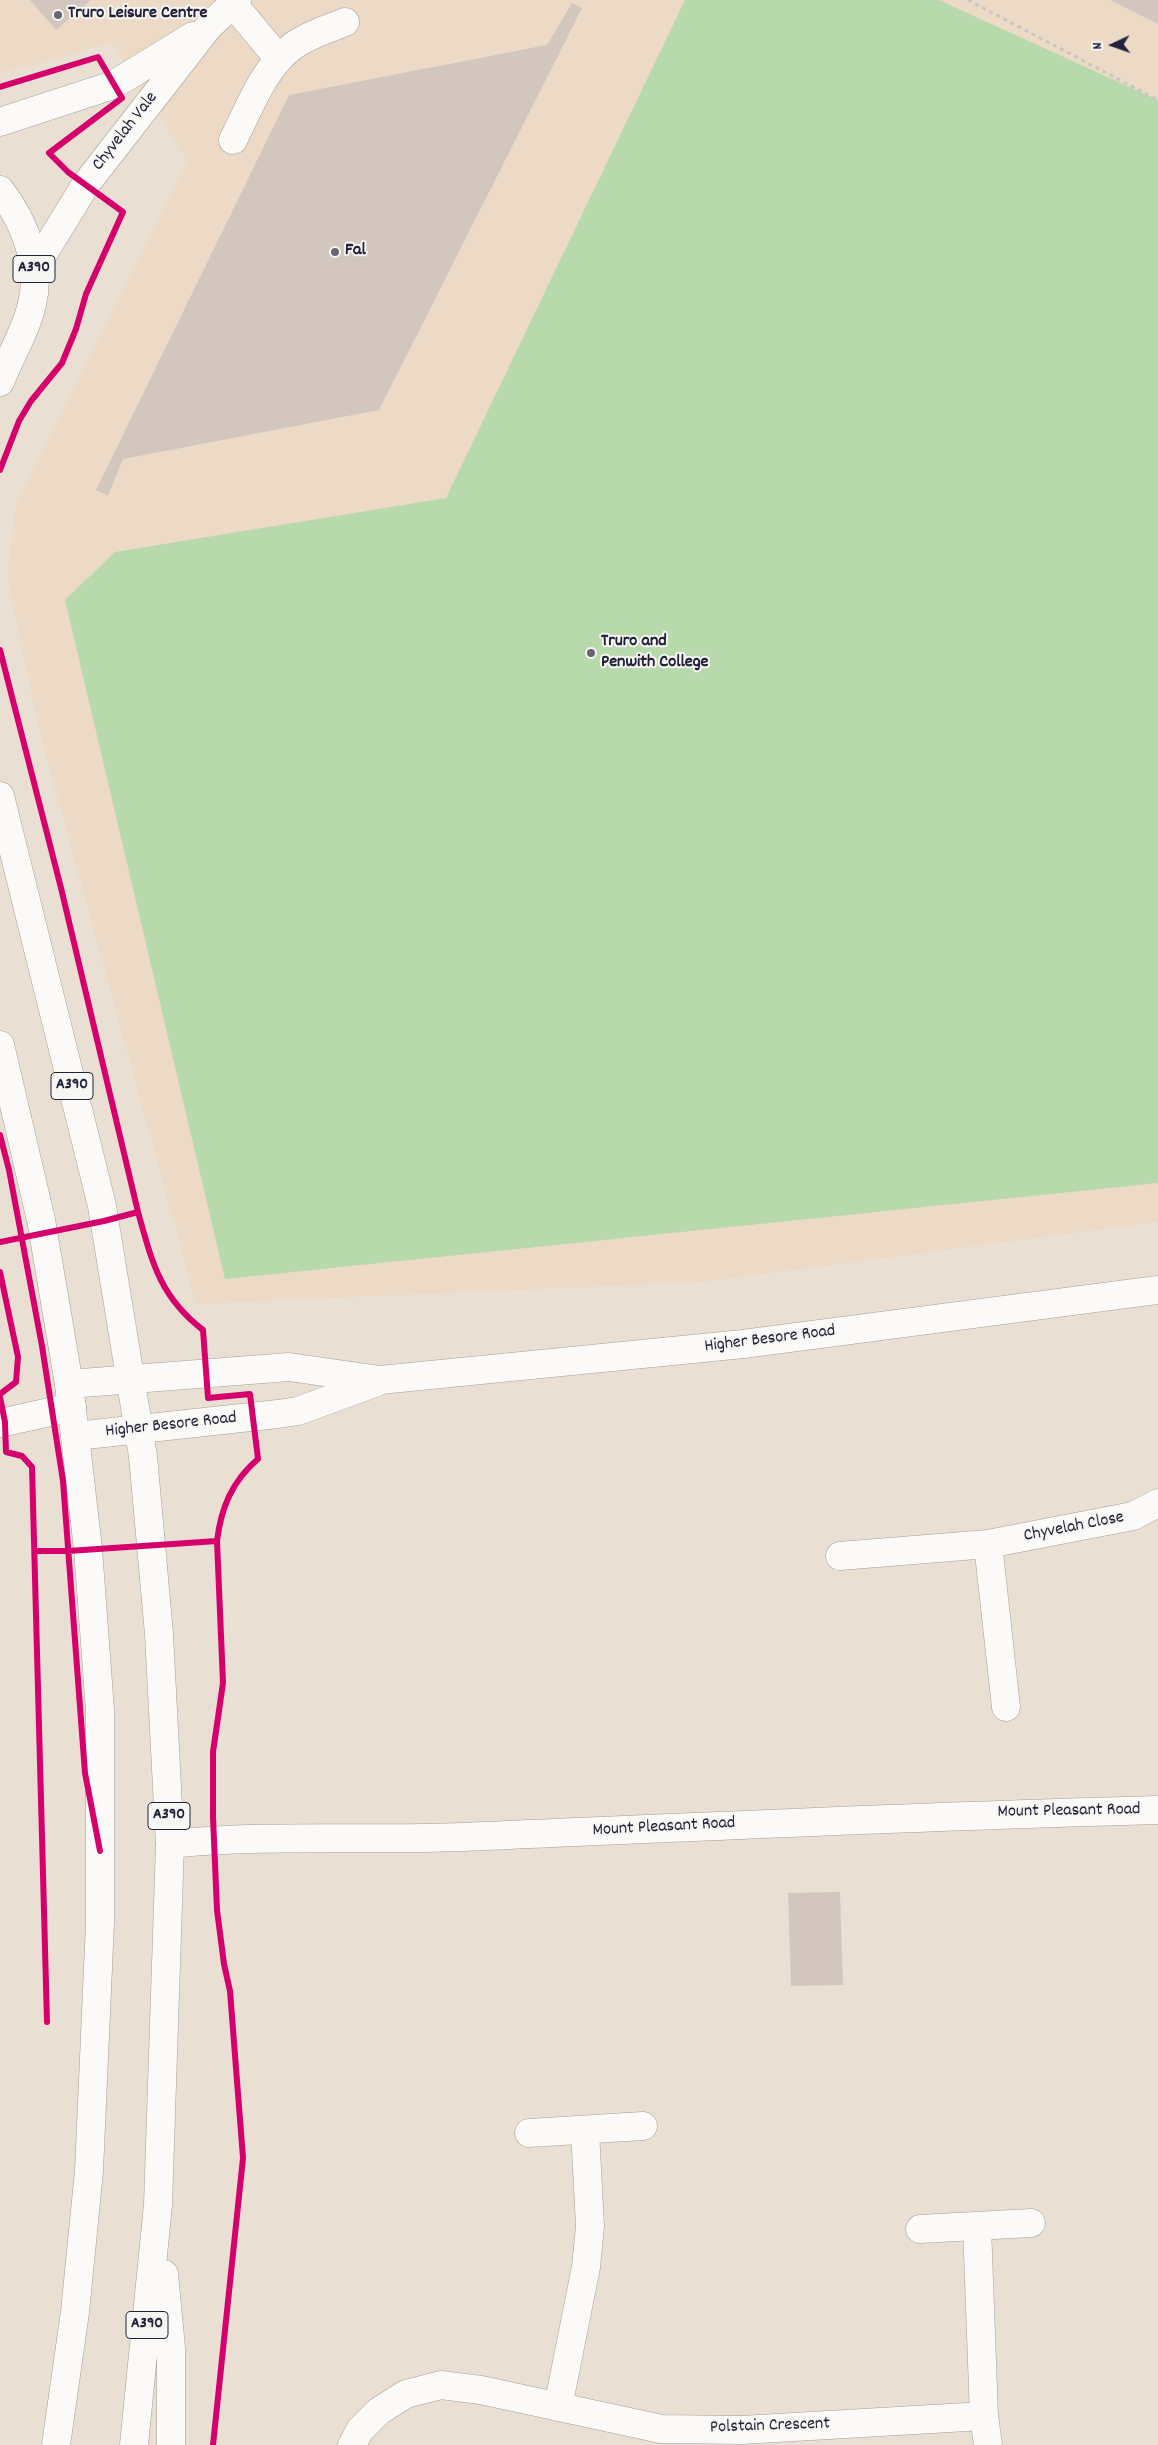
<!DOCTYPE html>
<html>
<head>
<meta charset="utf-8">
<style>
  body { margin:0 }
  #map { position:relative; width:1158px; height:2445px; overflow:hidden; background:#e9e0d3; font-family:Dekko,sans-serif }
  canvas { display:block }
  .north { position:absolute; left:1088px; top:20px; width:50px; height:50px; -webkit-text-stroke:4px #f6f6f2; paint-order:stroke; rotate:267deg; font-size:14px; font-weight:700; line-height:20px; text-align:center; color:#22223b }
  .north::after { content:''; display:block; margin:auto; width:18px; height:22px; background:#22223b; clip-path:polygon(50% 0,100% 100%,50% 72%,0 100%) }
</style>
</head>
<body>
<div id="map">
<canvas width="1158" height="2445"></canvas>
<div class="north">N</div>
</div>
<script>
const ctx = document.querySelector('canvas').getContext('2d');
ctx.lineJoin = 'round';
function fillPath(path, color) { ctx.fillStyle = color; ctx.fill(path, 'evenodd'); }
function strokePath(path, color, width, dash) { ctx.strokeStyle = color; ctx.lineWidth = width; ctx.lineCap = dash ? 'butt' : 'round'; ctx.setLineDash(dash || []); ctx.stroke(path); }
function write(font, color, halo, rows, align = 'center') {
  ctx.font = font + ' Dekko,sans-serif'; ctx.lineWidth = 4; ctx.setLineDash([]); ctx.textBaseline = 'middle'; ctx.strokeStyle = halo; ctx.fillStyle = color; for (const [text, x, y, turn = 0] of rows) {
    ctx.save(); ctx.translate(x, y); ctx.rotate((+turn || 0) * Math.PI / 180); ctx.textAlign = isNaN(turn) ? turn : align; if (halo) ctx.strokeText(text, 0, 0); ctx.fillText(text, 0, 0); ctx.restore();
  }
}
fillPath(new Path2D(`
  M0,0H1158V1222L704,1282L196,1304L39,730L7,577L16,503L187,161L112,43L0,74Z`), '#ecdac6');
fillPath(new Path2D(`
  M685,0H939L1158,100V1183L225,1279L65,600L115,552L446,498Z`), '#b8d9ac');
fillPath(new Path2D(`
  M30,0H91L56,30Z
  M1110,0H1158V24Z
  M572,3L582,8L379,410L123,459L108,496L96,490L289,95L547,45Z
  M840,1892L843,1985L791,1986L788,1893Z`), '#d3c6be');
const minor = new Path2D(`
  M233,4L279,59
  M0,122L113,85L193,36
  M233,140C249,109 264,67 293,46C308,35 328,29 345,22
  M34,269L86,184L209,26L237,0
  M69,1384L289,1367L380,1380L743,1344L1158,1290
  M0,1423L72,1407
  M76,1436L278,1414L298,1411L377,1382
  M988,1544L1006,1707
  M840,1556L988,1544L1133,1516L1158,1503
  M170,1844C267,1834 366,1841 463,1837C695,1827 926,1816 1158,1810
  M529,2133L643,2126
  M977,2226L984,2416
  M920,2229L1031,2223
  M558,2407L586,2267L590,2226L585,2131
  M352,2445L360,2430L379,2411L406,2394L441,2385L481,2390L661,2429L742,2430L984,2416L988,2445`);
const highway = new Path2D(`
  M0,190C24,221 42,265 32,304C26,331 10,356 0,382
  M0,796L102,1206L143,1456L159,1634L170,1844L158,2205L134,2445
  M0,1045L41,1220L69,1384L88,1549L100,1710V1922L89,2171L75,2312L56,2445
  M164,2274L171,2348V2445`);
strokePath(minor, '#a39e99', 29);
strokePath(highway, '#a39e99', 29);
strokePath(new Path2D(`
  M968,0L1158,100`), '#c9c6c6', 3, [4, 4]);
strokePath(minor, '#fcfaf8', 28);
strokePath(highway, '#fcfaf8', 28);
strokePath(new Path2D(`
  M0,87L98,57L122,98L49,153L68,172L123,212L86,294L76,329L62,363L31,401L19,421L0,470
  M0,650L61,888L138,1212C152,1262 160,1297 203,1330L208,1398L250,1394L258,1459C232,1481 221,1508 217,1541L223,1683L213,1752V1817L217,1910L224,1964L230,1991L243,2158L213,2445
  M0,1135L9,1170L42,1346L63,1481L85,1773L100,1851
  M0,1242L104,1221L138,1212
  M0,1272L18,1357L16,1382L0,1394
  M0,1397L5,1422L6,1452L22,1456L32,1467L47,2022
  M35,1551H68L217,1541`), '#d6006c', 6);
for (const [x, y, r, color] of [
  [58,15,5,"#686470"],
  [335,252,5,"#686470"],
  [591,653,5,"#686470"]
]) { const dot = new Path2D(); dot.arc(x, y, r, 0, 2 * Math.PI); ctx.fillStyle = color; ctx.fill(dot); strokePath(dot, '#f6f6f2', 2); }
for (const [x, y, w] of [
  [34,269,42],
  [72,1086,42],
  [169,1816,42],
  [147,2325,42]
]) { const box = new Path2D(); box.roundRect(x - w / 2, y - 13.5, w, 27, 4); ctx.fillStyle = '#f6f6f2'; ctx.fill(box); strokePath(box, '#22223b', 1); }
write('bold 16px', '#22223b', null, [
  ["A390",34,269],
  ["A390",72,1086],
  ["A390",169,1816],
  ["A390",147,2325]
]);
write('bold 18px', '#22223b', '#f6f6f2', [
  ["Truro Leisure Centre",68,15],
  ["Fal",345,252],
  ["Truro and",601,643],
  ["Penwith College",601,664]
], 'left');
write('18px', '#22223b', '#f6f6f2', [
  ["Chyvelah Vale",126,132,-52],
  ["Higher Besore Road",770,1340,-7],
  ["Higher Besore Road",171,1426,-6],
  ["Chyvelah Close",1074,1528,-11],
  ["Mount Pleasant Road",1069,1812,-1],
  ["Mount Pleasant Road",664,1828,-3],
  ["Polstain Crescent",770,2427,-2]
]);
</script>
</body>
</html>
